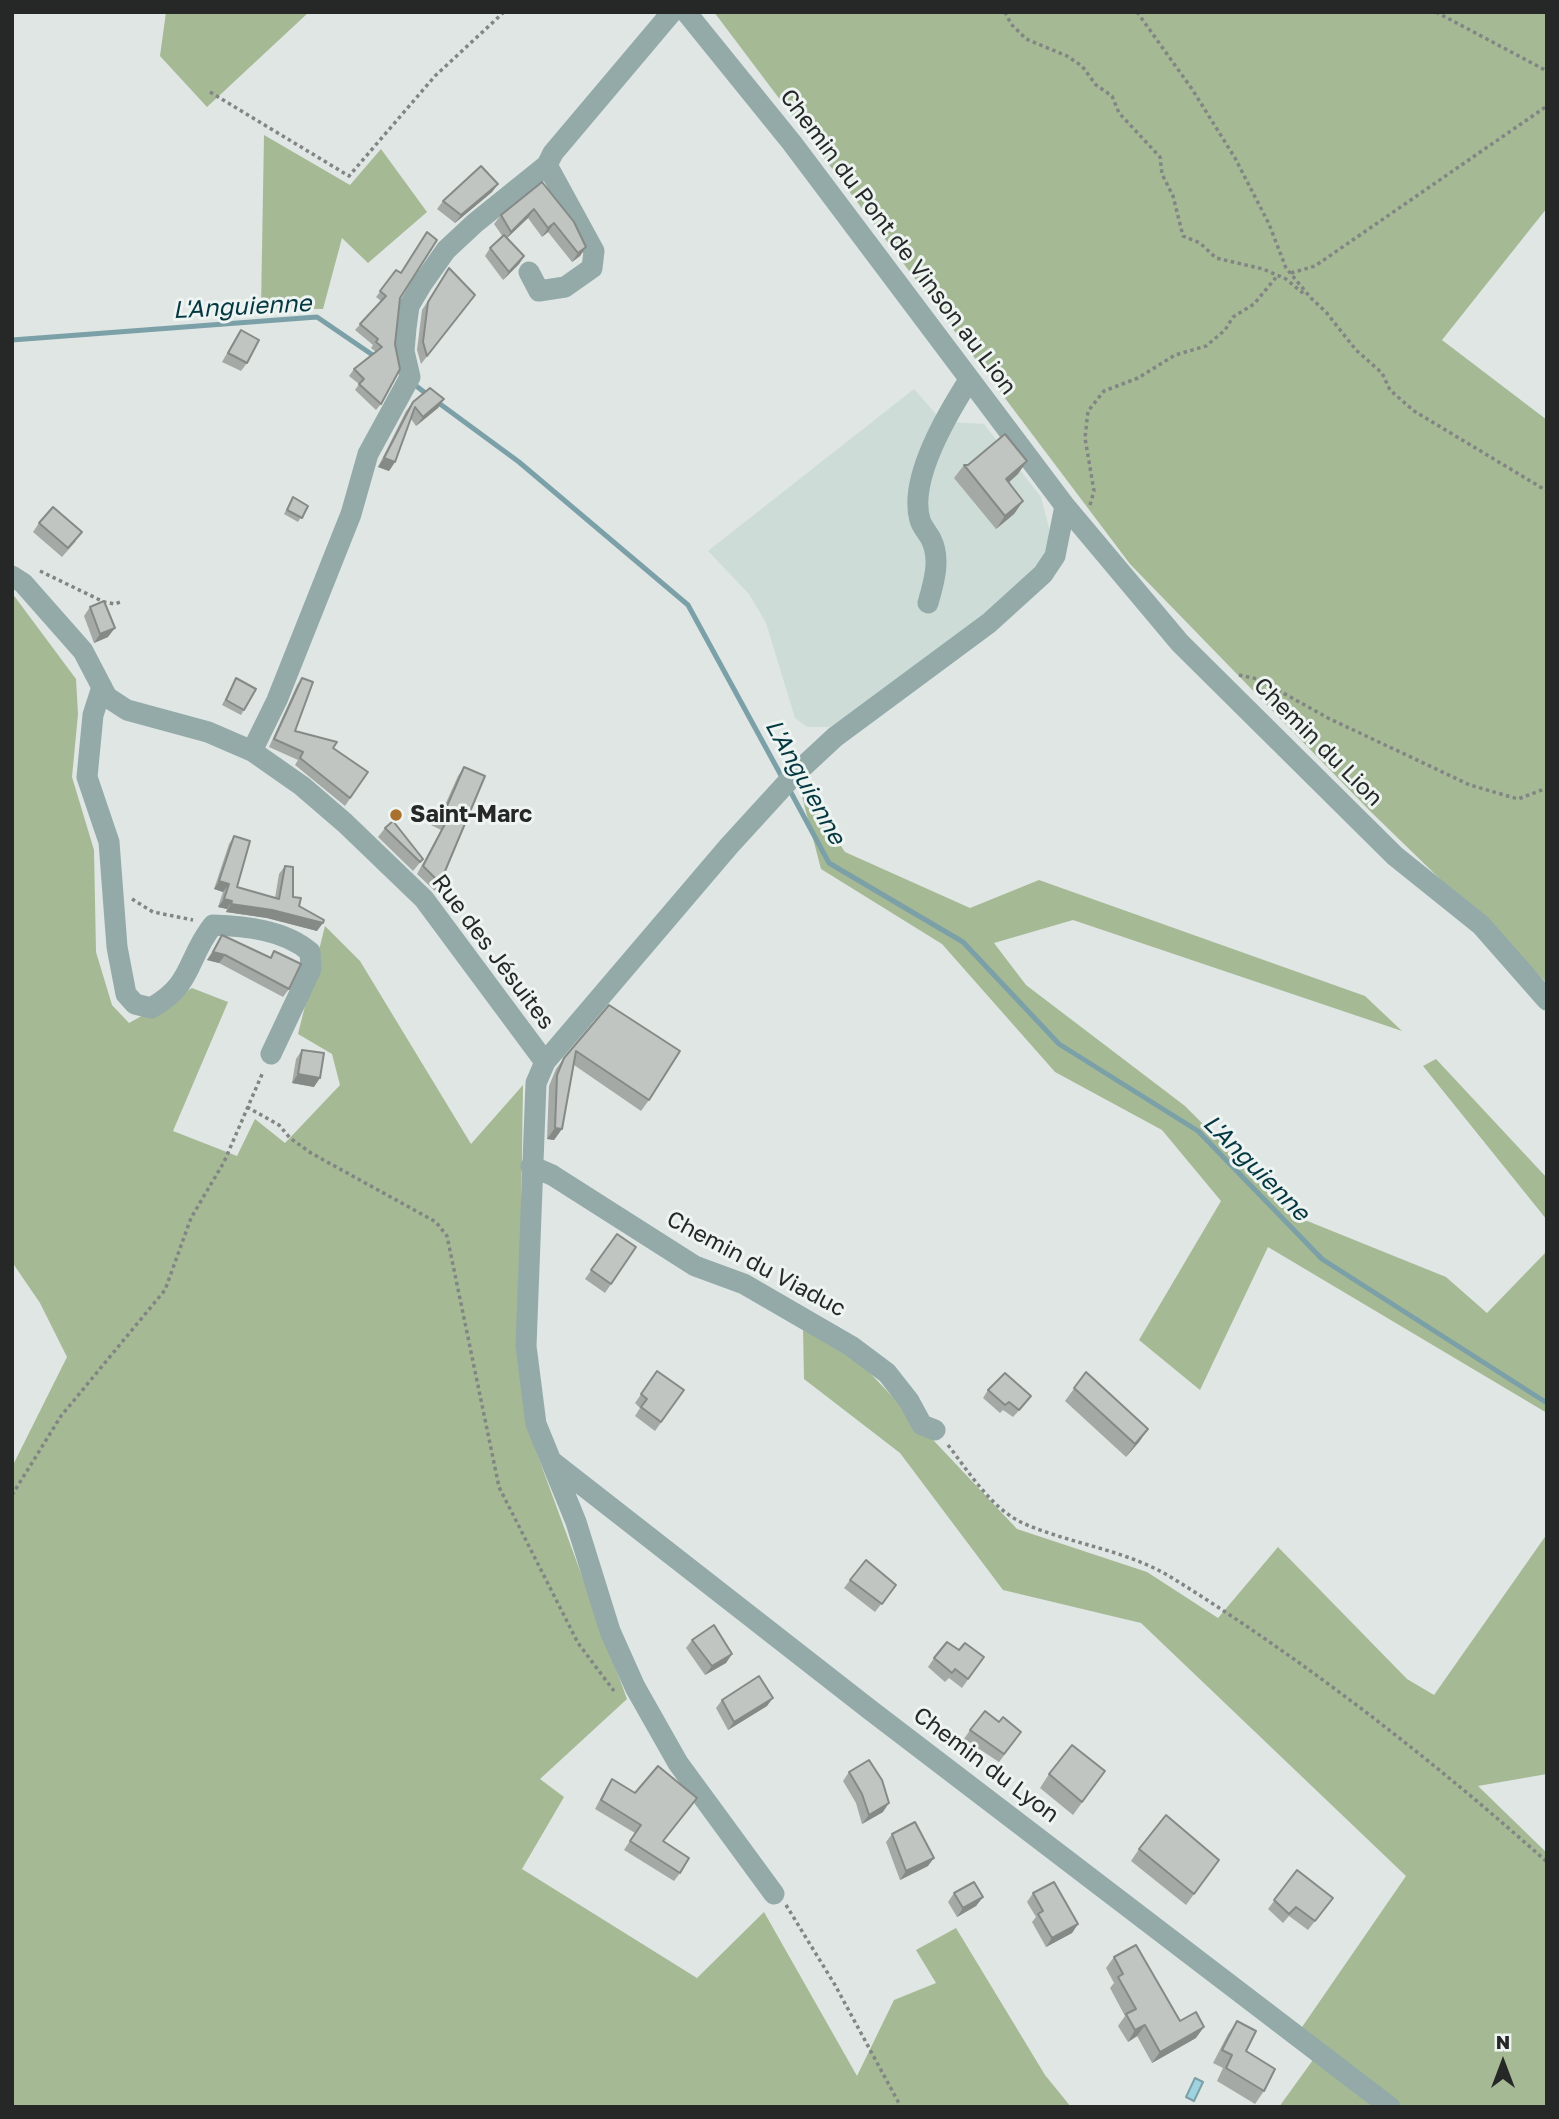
<!DOCTYPE html>
<html>
<head>
<meta charset="utf-8">
<style>
  body { margin:0 }
  #map { position:relative; width:1559px; height:2119px; overflow:hidden; background:#dfe6e4; font-family:"Golos Text",sans-serif }
  canvas { display:block }
  .frame { position:absolute; inset:0; border:14px solid #262827; pointer-events:none }
  .north { position:absolute; left:1468px; top:2028px; width:70px; height:70px; -webkit-text-stroke:5px #edf4f1; paint-order:stroke; rotate:0deg; font-size:19px; font-weight:700; line-height:28px; text-align:center; color:#262827 }
  .north::after { content:''; display:block; margin:auto; width:24px; height:32px; background:#262827; clip-path:polygon(50% 0,100% 100%,50% 72%,0 100%) }
</style>
</head>
<body>
<div id="map">
<canvas width="1559" height="2119"></canvas>
<div class="frame"></div>
<div class="north">N</div>
</div>
<script>
const ctx = document.querySelector('canvas').getContext('2d');
ctx.lineJoin = 'round';
function fillPath(path, color) { ctx.fillStyle = color; ctx.fill(path, 'evenodd'); }
function strokePath(path, color, width, dash) { ctx.strokeStyle = color; ctx.lineWidth = width; ctx.lineCap = dash ? 'butt' : 'round'; ctx.setLineDash(dash || []); ctx.stroke(path); }
function write(font, color, halo, rows, align = 'center') {
  ctx.font = font + ' "Golos Text",sans-serif'; ctx.lineWidth = 6; ctx.setLineDash([]); ctx.textBaseline = 'middle'; ctx.strokeStyle = halo; ctx.fillStyle = color; for (const [text, x, y, turn = 0] of rows) {
    ctx.save(); ctx.translate(x, y); ctx.rotate((+turn || 0) * Math.PI / 180); ctx.textAlign = isNaN(turn) ? turn : align; if (halo) ctx.strokeText(text, 0, 0); ctx.fillText(text, 0, 0); ctx.restore();
  }
}
fillPath(new Path2D(`
  M914,389L937,415L952,422L984,424L1041,497L1050,532L1045,560L977,624L885,690L830,727H807L795,718L766,623L749,594L708,551Z`), '#cddcd6');
fillPath(new Path2D(`
  M166,12H309L207,107L160,56Z
  M714,12H1547V208L1442,340L1547,420V983L1369,810L1130,564Z
  M264,135L350,185L381,149L427,212L368,263L342,238L323,309L261,308Z
  M12,593L76,679L78,714L72,777L94,850L96,952L112,1005L129,1023L192,988L228,1002L173,1131L237,1156L255,1119L285,1143L340,1085L332,1054L298,1034L325,926L360,961L471,1144L523,1085L519,1363L528,1429L627,1699L540,1779L564,1797L522,1869L697,1978L764,1912L857,2076L894,2000L936,1983L916,1950L956,1928L1045,2075L1071,2107H12V1467L67,1357L40,1303L12,1262Z
  M799,785L845,852L970,908L1039,880L1365,996L1402,1031L1073,920L994,943L1026,985L1185,1106L1295,1216L1446,1277L1487,1313L1547,1251V1413L1268,1247L1200,1390L1139,1340L1221,1201L1162,1130L1055,1072L942,944L821,869Z
  M1436,1059L1547,1178V1220L1423,1066Z
  M803,1327L855,1357L1017,1529L1147,1572L1218,1618L1278,1547L1407,1679L1434,1695L1547,1534V1774L1478,1786L1547,1853V2107H1279L1323,2046L1300,2030L1406,1876L1141,1623L1003,1590L900,1453L804,1379Z`), '#a6b995');
const water = new Path2D(`
  M1195,2078L1203,2082L1194,2101L1186,2097Z`);
fillPath(water, '#a0d3e0');
strokePath(water, '#7ba0a8', 2);
strokePath(new Path2D(`
  M12,340L317,317L377,358
  M411,382L428,395
  M436,401L519,462L688,605L783,779
  M788,787L829,863L963,942L1059,1044L1198,1131L1322,1259L1547,1403`), '#7ba0a8', 5);
strokePath(new Path2D(`
  M1005,12L1011,24L1026,39L1067,56L1082,66L1096,85L1112,96L1119,113L1160,157L1162,174L1173,196L1183,236L1200,243L1216,258L1263,269L1286,279L1304,294
  M1137,12L1192,89L1235,158L1269,224L1286,268L1311,298L1326,312L1356,350L1382,373L1390,390L1414,411L1547,491
  M1436,12L1547,71
  M210,92L349,176L435,76L504,12
  M1291,273L1315,266L1547,106
  M1090,505L1094,491L1085,438L1088,411L1104,391L1138,378L1175,355L1206,346L1225,330L1233,317L1254,304L1278,275
  M40,571L104,602L115,604L123,601
  M1239,675L1258,679L1328,718L1470,785L1518,799L1547,788
  M132,899L153,912L193,920
  M247,1107L279,1125L290,1138L311,1153L436,1222L447,1236L499,1487L578,1643L614,1691
  M948,1445C969,1472 992,1510 1025,1524C1074,1545 1128,1550 1174,1579C1304,1660 1433,1760 1547,1862
  M12,1495L61,1416L165,1290L191,1218L224,1162L263,1072
  M786,1905L835,1985L901,2107`), '#818584', 3.5, [3.5, 3.5]);
strokePath(new Path2D(`
  M686,12L792,143L1065,506L1180,643L1395,856L1481,925L1547,1000
  M529,272L539,291L565,287L592,268L594,251L547,165L553,153L672,12
  M12,576L23,583L83,651L107,697L127,710L208,732L252,751L302,786L345,823L424,899L545,1062
  M928,603C934,582 941,559 931,539C928,533 922,527 920,520C908,479 948,413 969,380
  M102,687L93,715L87,777L109,842L117,947L126,994L135,1004L151,1008C194,984 186,959 213,925C245,926 285,930 310,952L311,969L271,1054
  M252,751L277,700L351,514L368,454L410,377L404,351L406,328L409,306L422,284L446,250L475,223L547,165
  M531,1166L552,1175L695,1266L744,1284L851,1346L887,1373L909,1401L922,1425L935,1430
  M554,1463L869,1709L1390,2107
  M774,1894L678,1763L635,1687L610,1631L576,1522L536,1424L526,1346L536,1083L545,1062L729,846L793,776L835,737L989,623L1043,574L1055,556L1065,506`), '#93aaa9', 21);
fillPath(new Path2D(`
  M542,182L586,247L580,256L572,262L548,232L542,237L528,218L507,238L524,256L519,264L503,280L485,256L490,248L503,237L494,224L501,215Z
  M498,184L492,192L455,223L437,209L443,201Z
  M449,268L469,303L421,364L417,350L422,310Z
  M396,270L400,298L381,404L376,410L355,390L359,384L349,376L354,369L376,352L371,348L373,345L355,330L381,301L376,297Z
  M241,330L247,363L241,371L222,362L235,339Z
  M444,399L438,408L416,426L411,419L395,462L389,471L378,467L406,411L413,402Z
  M964,465L1018,474L1008,483L1023,501L1014,514L996,529L954,478Z
  M293,497L308,506L298,522L284,514Z
  M39,523L76,541L62,557L33,532Z
  M90,607L108,637L94,643L84,616Z
  M236,678L244,710L241,715L222,705Z
  M302,678L295,731L333,748L368,772L345,806L295,765L298,760L269,747L297,685Z
  M464,767L440,883L435,891L417,874L441,830L431,825L438,812L443,804L445,805L458,776Z
  M385,828L423,859L413,871L378,837Z
  M234,836L237,887L275,898L279,874L285,866L293,897L317,931L267,918L226,912L227,909L218,907L223,892L214,889L229,844Z
  M222,935L270,958L274,951L289,989L283,997L219,963L207,960Z
  M609,1005L649,1100L641,1111L574,1065L562,1129L554,1140L547,1139L549,1086L556,1069L564,1058Z
  M302,1050L314,1087L292,1083L296,1059Z
  M617,1234L636,1247L605,1293L585,1279Z
  M657,1371L684,1390L655,1431L635,1416L640,1408L635,1403Z
  M1086,1372L1148,1429L1139,1442L1126,1457L1065,1401Z
  M988,1390L1025,1404L1013,1417L1003,1410L1000,1413L983,1398Z
  M850,1580L896,1585L875,1612L844,1588Z
  M692,1640L732,1654L726,1663L705,1675L686,1648Z
  M959,1650L984,1657L962,1688L949,1678L945,1682L928,1667L934,1658Z
  M722,1700L767,1706L728,1730L716,1708Z
  M970,1730L1016,1740L999,1762L964,1739Z
  M1105,1771L1073,1815L1040,1788L1049,1774Z
  M849,1772L883,1812L862,1824L856,1803L843,1781Z
  M612,1779L635,1793L691,1807L663,1841L680,1873L674,1881L624,1850L635,1833L595,1809L606,1788Z
  M892,1834L928,1866L900,1880L886,1842Z
  M1139,1849L1219,1860L1186,1905L1131,1861Z
  M1297,1870L1333,1898L1308,1930L1289,1916L1283,1923L1268,1909Z
  M954,1893L983,1897L976,1906L957,1917L948,1902Z
  M1033,1893L1078,1924L1072,1933L1046,1947L1032,1922L1036,1917L1027,1902Z
  M1114,1957L1180,2021L1196,2038L1152,2063L1137,2036L1128,2042L1118,2026L1125,2016L1110,1988L1114,1983L1106,1968Z
  M1237,2021L1246,2051L1264,2091L1255,2104L1217,2081L1223,2068L1213,2063L1228,2034Z`), '#a5a9a6');
fillPath(new Path2D(`
  M498,184L492,192L455,223L461,215Z
  M534,209L528,218L505,240L511,232Z
  M554,223L548,232L542,237L548,228Z
  M586,247L580,256L572,262L578,253Z
  M524,256L519,264L503,280L509,272Z
  M444,399L438,408L416,426L423,417Z
  M384,458L395,462L389,471L378,467Z
  M1027,461L1018,474L997,493L1006,479Z
  M1023,501L1014,514L996,529L1005,516Z
  M115,628L108,637L94,643L100,634Z
  M219,881L229,884L223,892L214,889Z
  M224,899L232,901L227,909L218,907Z
  M231,904L272,910L323,923L317,931L267,918L226,912Z
  M213,952L225,955L219,963L207,960Z
  M298,1074L320,1078L314,1087L292,1083Z
  M555,1128L562,1129L554,1140L547,1139Z
  M1148,1429L1139,1442L1126,1457L1135,1444Z
  M732,1654L726,1663L705,1675L712,1666Z
  M773,1698L767,1706L728,1730L734,1722Z
  M889,1803L883,1812L862,1824L869,1815Z
  M934,1858L928,1866L900,1880L906,1871Z
  M983,1897L976,1906L957,1917L963,1908Z
  M1078,1924L1072,1933L1046,1947L1052,1938Z
  M1145,2025L1137,2036L1128,2042L1135,2030Z
  M1204,2027L1196,2038L1152,2063L1160,2052Z`), '#868a87');
const building = new Path2D(`
  M481,166L498,184L461,215L443,201Z
  M542,182L574,222L586,247L578,253L554,223L548,228L534,209L511,232L501,215Z
  M427,232L437,240L400,298L395,344L400,369L381,404L359,384L364,379L354,369L382,347L376,342L378,339L360,324L386,296L380,291L396,270L401,273Z
  M504,235L524,256L509,272L490,248Z
  M449,268L475,295L427,356L423,342L428,302Z
  M241,330L259,340L247,363L228,353Z
  M430,388L444,399L423,417L415,407L395,462L384,458L413,402Z
  M1005,434L1027,461L1006,479L1023,501L1005,516L964,465H968Z
  M293,497L308,506L302,518L287,510Z
  M53,507L82,532L68,548L39,523Z
  M104,601L115,628L100,634L90,607Z
  M236,678L256,689L244,710L226,700Z
  M302,678L313,682L295,731L337,742L333,748L368,772L350,798L300,758L303,752L274,739Z
  M464,767L485,776L440,883L423,866L446,822L437,816L443,804L447,806Z
  M393,821L423,859L420,862L385,828Z
  M234,836L250,841L237,887L279,899L285,866L293,867V897L301,898L299,906L324,920L323,923L272,910L231,904L232,901L224,899L229,884L219,881Z
  M222,935L271,958L274,951L301,964L289,989L225,955L213,952Z
  M609,1005L680,1051L649,1100L576,1051L562,1129L555,1128L557,1075L564,1058Z
  M302,1050L324,1053L320,1078L298,1074Z
  M617,1234L636,1247L611,1284L591,1270Z
  M657,1371L684,1390L661,1422L641,1407L647,1399L641,1394Z
  M1086,1372L1148,1429L1135,1444L1074,1388Z
  M1005,1373L1031,1396L1019,1410L1009,1402L1005,1405L988,1390Z
  M866,1560L896,1585L882,1604L850,1580Z
  M714,1625L732,1654L712,1666L692,1640Z
  M947,1642L959,1650L965,1643L984,1657L968,1679L955,1669L952,1673L934,1658Z
  M759,1676L773,1698L734,1722L722,1700Z
  M985,1711L999,1722L1003,1717L1021,1732L1004,1754L970,1730Z
  M1072,1745L1105,1771L1082,1802L1049,1774Z
  M869,1760L882,1780L889,1803L869,1815L862,1794L849,1772Z
  M658,1766L697,1798L663,1841L689,1858L680,1873L630,1841L641,1825L601,1800L612,1779L635,1793Z
  M1166,1815L1219,1860L1194,1894L1139,1849Z
  M915,1822L934,1858L906,1871L892,1834Z
  M1297,1870L1333,1898L1315,1921L1296,1907L1289,1914L1274,1900Z
  M974,1882L983,1897L963,1908L954,1893Z
  M1054,1882L1078,1924L1052,1938L1038,1914L1043,1911L1033,1893Z
  M1136,1945L1180,2021L1196,2012L1204,2027L1160,2052L1145,2025L1135,2030L1126,2014L1136,2009L1118,1977L1123,1974L1114,1957Z
  M1237,2021L1256,2031L1246,2051L1275,2069L1264,2091L1226,2068L1232,2055L1222,2050Z`);
fillPath(building, '#c0c5c1');
strokePath(building, '#868a87', 2);
for (const [x, y, r, color] of [
  [396,815,7,"#a9702e"]
]) { const dot = new Path2D(); dot.arc(x, y, r, 0, 2 * Math.PI); ctx.fillStyle = color; ctx.fill(dot); strokePath(dot, '#edf4f1', 2.5); }
write('23px', '#262827', '#edf4f1', [
  ["Chemin du Pont de Vinson au Lion",898,242,53],
  ["Chemin du Lion",1318,742,45],
  ["Rue des Jésuites",493,952,53],
  ["Chemin du Viaduc",756,1264,28],
  ["Chemin du Lyon",986,1765,37]
]);
write('bold 23px', '#262827', '#edf4f1', [
  ["Saint-Marc",410,815]
], 'left');
write('italic 24px', '#053741', '#edf4f1', [
  ["L'Anguienne",242,307,-3],
  ["L'Anguienne",805,782,61],
  ["L'Anguienne",1256,1168,45]
]);
</script>
</body>
</html>
